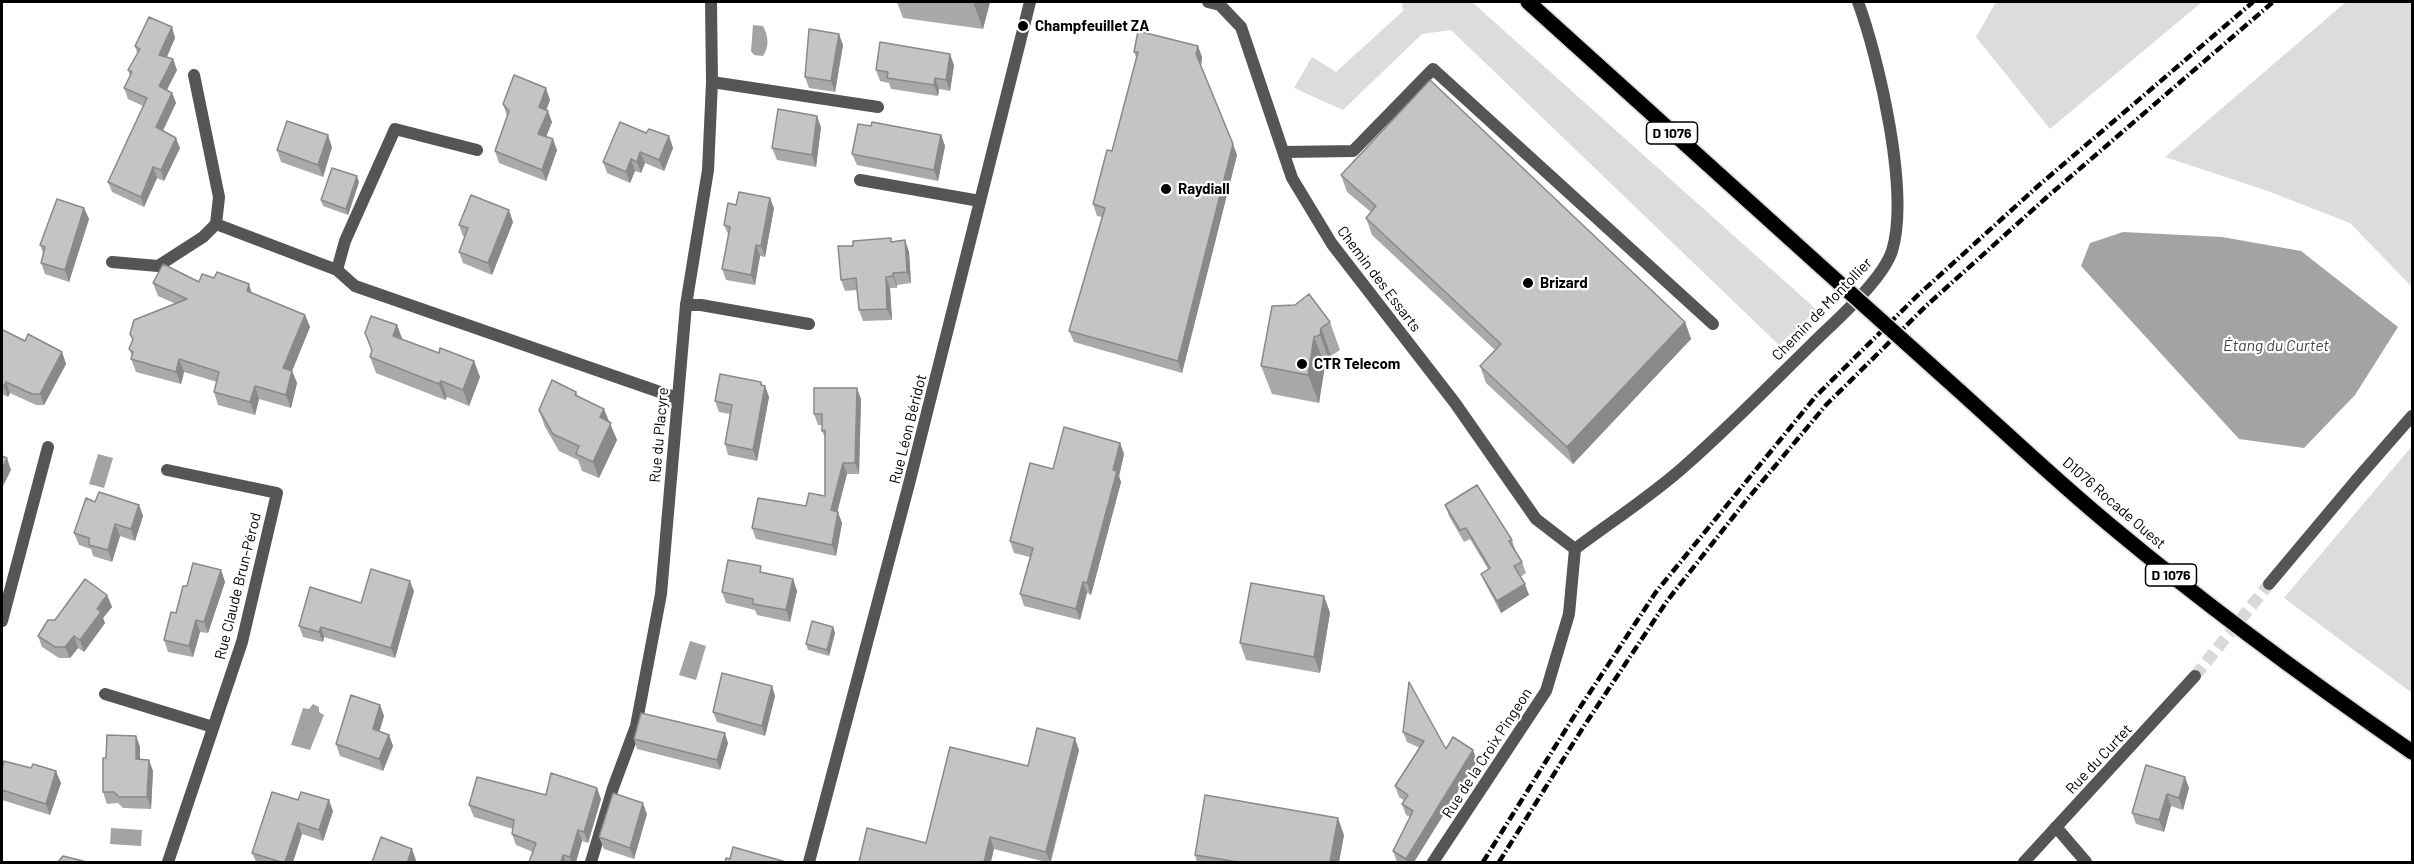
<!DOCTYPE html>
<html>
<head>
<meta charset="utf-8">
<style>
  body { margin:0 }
  #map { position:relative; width:2414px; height:864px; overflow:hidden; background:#fff; font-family:Barlow,sans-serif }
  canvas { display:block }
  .frame { position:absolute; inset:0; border:3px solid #000; pointer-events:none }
</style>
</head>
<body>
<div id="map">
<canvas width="2414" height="864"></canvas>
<div class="frame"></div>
</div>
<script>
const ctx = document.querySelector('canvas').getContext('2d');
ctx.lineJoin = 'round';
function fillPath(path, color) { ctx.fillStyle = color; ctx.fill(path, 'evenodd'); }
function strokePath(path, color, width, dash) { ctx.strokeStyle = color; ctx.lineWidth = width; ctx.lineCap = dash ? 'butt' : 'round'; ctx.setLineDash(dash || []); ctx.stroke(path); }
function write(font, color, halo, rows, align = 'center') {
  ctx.font = font + ' Barlow,sans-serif'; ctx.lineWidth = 4.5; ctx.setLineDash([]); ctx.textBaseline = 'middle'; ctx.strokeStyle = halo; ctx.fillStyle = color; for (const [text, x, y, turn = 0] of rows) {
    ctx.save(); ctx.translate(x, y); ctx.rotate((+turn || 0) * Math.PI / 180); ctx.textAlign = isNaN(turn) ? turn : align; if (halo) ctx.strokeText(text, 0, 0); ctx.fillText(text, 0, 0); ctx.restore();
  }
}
fillPath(new Path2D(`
  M1402,2H1472L1817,310L1779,345L1451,30L1422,34L1343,110L1294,88L1312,57L1336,72L1403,11Z
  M1996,2H2202L2050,129L1976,37Z
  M2346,2H2412V287L2350,223L2265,190L2165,157Z
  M2412,446V693L2284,598Z`), '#dcdcdc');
fillPath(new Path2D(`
  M753,25L763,26C768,35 770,46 763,56L754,55L751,51Z
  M2123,232L2222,237L2301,251L2398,327L2355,395L2304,448L2239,439L2081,266L2090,243Z
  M98,454L113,458L104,488L89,484Z
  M690,641L706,646L696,680L679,675Z
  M313,704L319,707V712L324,715L310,750L291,745L303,708L309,709Z
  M111,828L142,830L141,846L110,844Z`), '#a3a3a3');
strokePath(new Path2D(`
  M2195,676L2269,584`), '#d9d9d9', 12, [12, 6]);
const primary = new Path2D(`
  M1528,2L1817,263
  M1945,378C2000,427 2054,479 2111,526C2208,607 2309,681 2412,752`);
strokePath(primary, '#dbdbdb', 18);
strokePath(new Path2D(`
  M712,82L878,107
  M1284,152L1353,151L1433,69L1713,324
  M860,180L980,201
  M216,224L337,270L355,286L677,398
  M112,262L158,266L203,237L216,224L219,197L194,75
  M337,270L345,241L395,129L477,150
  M686,305H701L809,324
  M2,621L48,447
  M105,694L213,727
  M2056,827L2086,862`), '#555', 12);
strokePath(new Path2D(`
  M1208,2L1220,5L1241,27L1292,178L1332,244L1455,403L1536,519L1575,549
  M167,470L277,493L242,642L168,862
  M1575,549C1612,521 1653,495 1687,464C1730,426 1771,384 1812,344C1835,321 1882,281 1892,251C1910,193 1879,59 1858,2
  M2269,584L2357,479L2412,416
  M591,862L613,788L636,726L661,594L686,305L708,170L712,82L711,2
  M1433,862L1546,691L1569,614L1575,549
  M2024,862L2195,676`), '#555', 12);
strokePath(new Path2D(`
  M809,862L909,484L1030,2`), '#555', 12);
strokePath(primary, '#000', 15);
strokePath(new Path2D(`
  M1483,862L1573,718L1656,592L1816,396L1917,296L2038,186L2253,2
  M1499,862L1584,726L1667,601L1745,502L1826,405L1926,306L2047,197L2273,2`), '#000', 4.5, [9, 3, 1.5, 3]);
const primaryBridge = new Path2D(`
  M1817,263L1945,378`);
strokePath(primaryBridge, '#dbdbdb', 18, []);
strokePath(primaryBridge, '#000', 15);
fillPath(new Path2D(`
  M897,2H990L983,29L903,18Z
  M172,27L175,38L167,57L173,59L177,70L167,90L172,93L176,103L163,131L180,148L164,181L157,178L144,207L112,192L108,182L143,106L128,99L124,88L130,76L128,70L137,53L135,46Z
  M843,45L835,92L809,88L805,77Z
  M1198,46L1202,57L1201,65L1237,155L1182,373L1074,342L1069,331L1102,217L1097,216L1093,204L1112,151L1137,59L1134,52Z
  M954,65L950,91L939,89L938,96L891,89L889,83L880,81L876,70Z
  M550,100L546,110L552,122L546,136L557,150L546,181L499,163L495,151L507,116L503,104Z
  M871,126L941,135L945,146L938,181L857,165L852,154Z
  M821,127L816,167L777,160L772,148Z
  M646,133L669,136L673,148L664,171L645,163L641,173L635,171L630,183L607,173L603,162Z
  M332,147L323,177L281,162L277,150Z
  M1341,175L1685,322L1691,339L1573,464L1486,383L1480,366L1495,350L1372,235L1366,218L1371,212L1347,192Z
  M359,182L348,215L323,206L321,200Z
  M736,205L774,208L765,257L760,256L755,285L726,280L722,269L729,236L724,225Z
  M84,208L89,219L69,282L45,274L41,263L43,253L40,245Z
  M513,222L492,275L463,263L459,252L465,237L463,236L459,225Z
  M891,238L892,242L905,240L909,252L911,283L897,285V288H890L892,320L863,321L859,310L857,290L845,291L841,280Z
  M199,282L252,293L305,315L310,327L292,371L297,383L291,408L259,399L255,415L218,405L214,392L217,382L184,372L181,384L136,372L131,359L132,356L129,349L133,340L130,334L174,303L158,296L153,283Z
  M1330,322L1340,350L1331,356L1330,363L1325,365L1319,403L1272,394L1261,366Z
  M397,325L402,339L439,353L474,361L480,377L469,406L447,397L445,400L376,373L370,357L372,352L365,333Z
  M2,333L62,352L66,364L44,405H36L10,393L8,397L2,394Z
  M762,386H765L769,397L757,461L728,455L725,444L730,414L719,412L715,401Z
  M576,392L578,396L609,422L617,440L599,478L582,471L578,460L559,451L545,427L539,410Z
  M861,399L859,474H847L837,512L842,523L836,556L756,539L752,528L806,506L825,496V438L822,431V425H818L814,414Z
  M1120,443L1124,454L1119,476L1121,482L1091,595L1087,593L1080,620L1024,606L1020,594L1030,557L1014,553L1010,541L1053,469Z
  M95,502L139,505L143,516L135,541L120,536L112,562L93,556L91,549L79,545L74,533Z
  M1445,505L1512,540L1516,552L1522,562L1526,573L1520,577L1529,595L1501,613L1486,585L1481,574L1488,569L1470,539L1464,542L1449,516Z
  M221,570L225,582L208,633L200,632L193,657L168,652L164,640L187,586Z
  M763,572L793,579L797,591L790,622L757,615L755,610L726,603L722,592Z
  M414,591L395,658L324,637L323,642L303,637L299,626L361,603Z
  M107,595L112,607L103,618L105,623L84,652L78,648L70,658H59L42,647L38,636L55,620Z
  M1324,596L1330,613L1320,673L1246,660L1240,643Z
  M833,627L835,633L829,656L808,650L806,644Z
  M772,686L775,696L765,736L717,722L713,712Z
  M380,705L384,716L379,732L389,735L393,746L383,771L340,756L336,744Z
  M1403,732L1446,749L1473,750L1477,761L1414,862H1397L1393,851L1410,817L1406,815L1402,804L1405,801L1399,797L1395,786L1420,748L1407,742Z
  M136,736L140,747V759L153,771L151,809L123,808L118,803L107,804L103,792L106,758Z
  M634,739L728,743L720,770L637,749Z
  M1079,750L1051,862H1046L994,849L926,843L1028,766Z
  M2146,765L2189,788L2183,810L2171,806L2164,832L2136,824L2132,813Z
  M2,769L61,783L50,815L2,800Z
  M272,792L333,811L323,841L302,834L293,862H256L252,853Z
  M546,795L601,799L588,843L582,841L576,862H529L533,852L516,845L512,834L513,829L474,817L469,805Z
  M647,814L634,859L604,849L599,837Z
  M1344,835L1339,862H1197L1195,855Z`), '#a9a9a9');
fillPath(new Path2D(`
  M973,2H990L983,29Z
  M172,27L175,38L163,65L159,55Z
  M839,34L843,45L835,92L831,81Z
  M1198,46L1202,57L1201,66L1196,54Z
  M950,54L954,65L950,91L946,80Z
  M173,59L177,70L163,97L159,86Z
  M935,78L939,89L938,96L934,85Z
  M546,88L550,100L543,119L539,107Z
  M172,93L176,103L159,138L156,127Z
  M548,111L552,122L543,145L538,134Z
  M817,116L821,127L816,167L812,155Z
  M328,135L332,147L323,177L318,165Z
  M941,135L945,146L938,181L934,170Z
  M669,136L673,148L664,171L659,160Z
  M176,138L180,148L164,181L161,170Z
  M553,139L557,150L546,181L542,170Z
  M1233,144L1237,155L1182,373L1178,361Z
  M640,152L645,163L641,173L637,162Z
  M631,159L635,171L630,183L626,172Z
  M153,167L157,178L144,207L141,197Z
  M357,176L359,182L348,215L346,209Z
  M770,198L774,208L765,257L761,246Z
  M84,208L89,219L69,282L65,270Z
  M509,210L513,222L492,275L488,263Z
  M905,240L909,252L911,283L907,272Z
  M756,245L760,256L755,285L751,275Z
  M893,273L897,285V288L893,276Z
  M886,277L890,288L892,320L887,309Z
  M249,284L253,297L247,291Z
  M305,315L310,327L288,381L283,368Z
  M1685,322L1691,339L1573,464L1567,447Z
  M397,325L403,341L393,336Z
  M1321,328L1331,356L1330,363L1320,335Z
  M1314,337L1325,365L1319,403L1308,375Z
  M62,352L66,364L44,405L40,394Z
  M179,359L184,372L181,384L176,372Z
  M474,361L480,377L469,406L463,390Z
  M292,371L297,383L291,408L286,395Z
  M441,381L447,397L445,400L439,384Z
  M6,382L10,393L8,397L4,386Z
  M761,382L764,391L765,386L769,397L757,461L753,450Z
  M255,386L259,399L255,415L250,402Z
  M857,388L861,399L859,474L855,463Z
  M604,409L617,440L599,478L593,462L600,417Z
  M1120,443L1124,454L1119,476L1121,482L1091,595L1087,583L1113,470Z
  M7,458L11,470L2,488V469Z
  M843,463L847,474L835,521L831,510Z
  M139,505L143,516L135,541L131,529Z
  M838,512L842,523L836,556L832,545Z
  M115,524L120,536L112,562L108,550Z
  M221,570L225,582L208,633L204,622Z
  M793,579L797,591L790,622L786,610Z
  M410,581L414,591L395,658L391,648Z
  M1083,582L1087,593L1080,620L1076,609Z
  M1525,584L1529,595L1501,613L1497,601Z
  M107,595L112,607L103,618L105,623L84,652L80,640L97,609Z
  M1324,596L1330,613L1320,673L1314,657Z
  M196,620L200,632L193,657L189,646Z
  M321,627L324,637L323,642L319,632Z
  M833,627L835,633L829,656L827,650Z
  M74,636L78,648L70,658L65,647Z
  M772,686L775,696L765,736L762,726Z
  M380,705L384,716L377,740L373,729Z
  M725,733L728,743L720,770L717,760Z
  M389,735L393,746L383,771L379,759Z
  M136,736L140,747V770L136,759Z
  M1075,738L1079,750L1050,862L1046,852Z
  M1473,750L1477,761L1414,862H1407L1406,859Z
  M149,760L153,771L151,809L147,797Z
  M56,771L61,783L50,815L46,804Z
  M2185,777L2189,788L2183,810L2179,798Z
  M597,788L601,799L588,843L584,832Z
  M2167,794L2171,806L2164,832L2159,820Z
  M329,800L333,811L323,841L319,830Z
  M643,803L647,814L634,859L630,848Z
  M1338,818L1344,835L1339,862H1330Z
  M298,823L302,834L293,862H285Z
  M578,830L582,841L576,862H572L570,857Z
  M990,837L994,849L991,862H984Z
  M412,849L416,860L415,862L408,860Z
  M563,855L566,862H561Z`), '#898989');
const building = new Path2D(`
  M149,17L172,27L159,55L173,59L159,86L172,93L156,127L176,138L161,170L153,167L141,197L108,182L147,98L124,88L132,72L128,70L140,49L135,46Z
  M809,29L839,34L831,81L805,77Z
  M1138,31L1198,46L1196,54L1233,144L1178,361L1069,331L1105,208L1093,204L1107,150L1112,151L1138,52H1134Z
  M880,42L950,54L946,80L935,78L934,85L887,78L888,72L876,70Z
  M514,75L546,88L539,107L548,111L538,134L553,139L542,170L495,151L509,111L503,104Z
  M1430,80L1685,322L1567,447L1480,366L1501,344L1366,218L1376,206L1341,175Z
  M778,109L817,116L812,155L772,148Z
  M287,121L328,135L318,165L277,150Z
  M620,122L646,133L649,129L669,136L659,160L640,152L637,162L631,159L626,172L603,162Z
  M872,122L941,135L934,170L852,154L858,124L871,126Z
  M332,168L357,176L346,209L321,200Z
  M739,192L770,198L761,246L756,245L751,275L722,269L730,227L724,225L728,203L736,205Z
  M471,195L509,210L488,263L459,252L468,228L459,225Z
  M57,199L84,208L65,270L41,263L45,247L40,245Z
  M891,238V242L905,240L907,272L893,273V276L886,277L887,309L859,310L856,278L841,280L838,246H853V241Z
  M163,264L199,282L202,274L214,278L217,272L249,284L247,291L305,315L283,368L292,371L286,395L255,386L250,402L214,392L219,372L179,359L176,372L131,359L133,352L129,349L133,339L130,334L134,320L187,299L153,283Z
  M1309,294L1330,322L1321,328L1320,335L1314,337L1308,375L1261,366L1272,306L1295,305Z
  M371,316L397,325L393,336L439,353L440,348L474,361L463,390L441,381L439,384L370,357L372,350L365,333Z
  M3,330L25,341L28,334L62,352L40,394H32L6,382L4,386L2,385V333Z
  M720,374L761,382V385L765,386L753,450L725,444L732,405L715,401Z
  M552,380L576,392L575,395L604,409L600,417L611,423L593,462L576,454L579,446L553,434L539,410Z
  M814,388H857L855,463H843L831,510L838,512L832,545L752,528L758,498L806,506L809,493L825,496V430L822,431V414H814Z
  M1064,427L1120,443L1113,470L1117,471L1087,583L1083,582L1076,609L1020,594L1033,548L1010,541L1030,463L1053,469Z
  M2,456L7,458L2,469Z
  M1477,485L1512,540L1509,541L1522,562L1514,566L1525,584L1497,601L1481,574L1490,568L1466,528L1460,530L1445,505Z
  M99,492L139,505L131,529L115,524L108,550L89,545V538L74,533L86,498L95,502Z
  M728,560L761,566L760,572L793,579L786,610L753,604V599L722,592Z
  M193,563L221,570L204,622L196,620L189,646L164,640L171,612L176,613L183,586H187Z
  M371,569L410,581L391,648L321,627L319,632L299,626L310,587L361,603Z
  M85,579L107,595L97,609L101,612L80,640L74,636L65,647H55L38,636L48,620H55Z
  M1251,583L1324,596L1314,657L1240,643Z
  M812,621L833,627L827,650L806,644Z
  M722,673L772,686L762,726L713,712Z
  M1409,682L1446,749L1453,737L1473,750L1406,859L1393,851L1413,811L1402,804L1408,795L1395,786L1424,741L1403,732Z
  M351,695L380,705L373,729L389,735L379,759L336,744Z
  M641,713L725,733L717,760L634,739Z
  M1037,728L1075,738L1046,852L990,837L984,862H859L867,828L926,843L950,747L1028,766Z
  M107,735L136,736V759L149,760L147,797H119L114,792H103V758H106Z
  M4,761L31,768L33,764L56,771L46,804L2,790V769Z
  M2146,765L2185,777L2179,798L2167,794L2159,820L2132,813Z
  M551,773L597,788L584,832L578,830L570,857L563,855L561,862H529L536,843L512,834L514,820L469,805L477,777L546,795Z
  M272,792L298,800L301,792L329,800L319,830L298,823L285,862H281L252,853Z
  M613,793L643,803L630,848L599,837Z
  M1205,795L1338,818L1330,862H1238L1195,855Z
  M381,837L412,849L408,860L415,862H372Z
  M733,847L786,862H725L726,858L730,859Z
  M63,856L83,861V862H58Z`);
fillPath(building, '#c4c4c4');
strokePath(building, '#898989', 1.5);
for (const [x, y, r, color] of [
  [1023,26,6,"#000"],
  [1166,189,6,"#000"],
  [1528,283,6,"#000"],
  [1302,364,6,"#000"]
]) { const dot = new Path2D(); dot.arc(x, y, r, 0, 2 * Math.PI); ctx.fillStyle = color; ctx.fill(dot); strokePath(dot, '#fff', 2); }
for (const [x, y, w] of [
  [1672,133,51],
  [2171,575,51]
]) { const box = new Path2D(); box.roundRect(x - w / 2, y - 11, w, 22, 4.5); ctx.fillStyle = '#fff'; ctx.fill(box); strokePath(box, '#000', 1.5); }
write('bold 14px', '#000', null, [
  ["D 1076",1672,133],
  ["D 1076",2171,575]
]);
write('bold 15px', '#000', '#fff', [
  ["Champfeuillet ZA",1035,26],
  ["Raydiall",1178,189],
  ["Brizard",1540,283],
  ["CTR Telecom",1314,364]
], 'left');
write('15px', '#000', '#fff', [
  ["Chemin des Essarts",1379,279,53],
  ["Chemin de Montollier",1822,309,-46],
  ["Rue Léon Béridot",908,429,-76],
  ["Rue du Placyre",659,435,-85],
  ["D1076 Rocade Ouest",2114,503,41],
  ["Rue Claude Brun-Pérod",238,586,-76],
  ["Rue de la Croix Pingeon",1487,753,-57],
  ["Rue du Curtet",2099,759,-47]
]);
write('italic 16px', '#444', '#fff', [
  ["Étang du Curtet",2276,346]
]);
</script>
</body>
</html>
